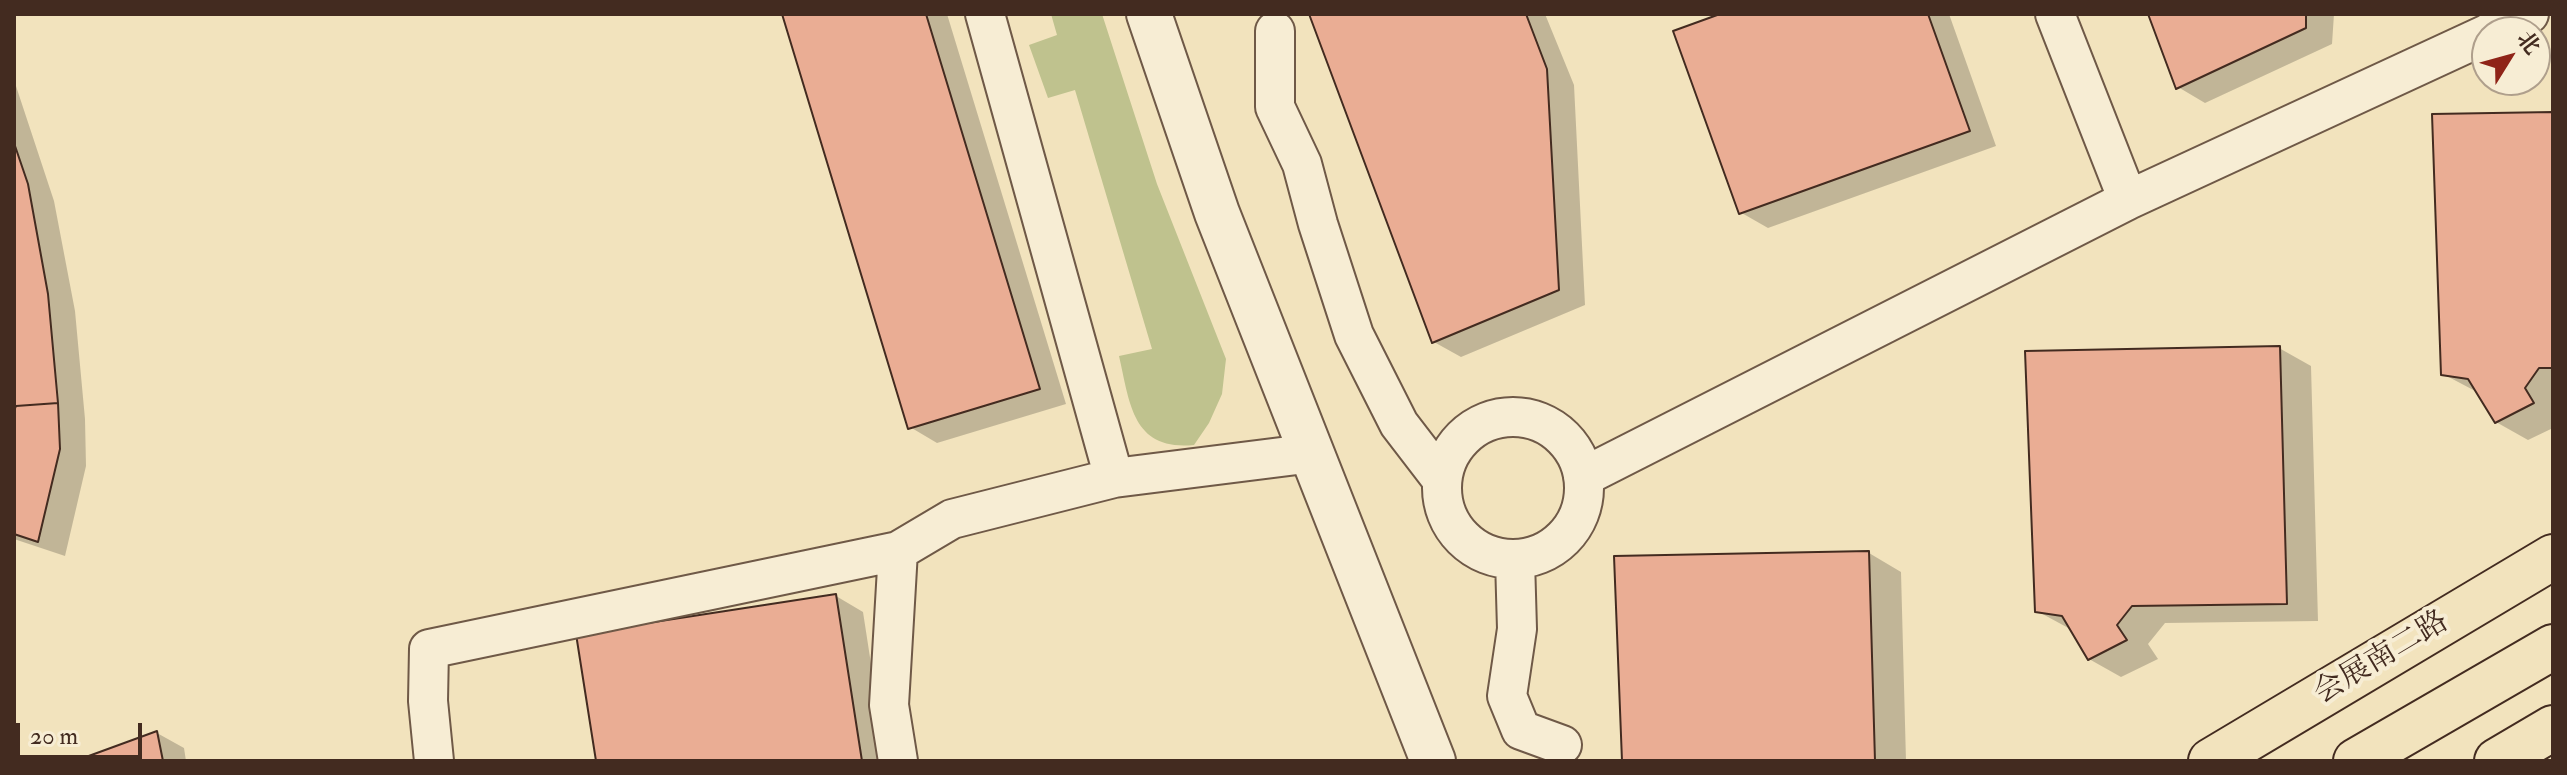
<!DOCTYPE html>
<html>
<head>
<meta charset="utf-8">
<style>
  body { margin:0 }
  #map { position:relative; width:2567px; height:775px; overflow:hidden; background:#f2e3bd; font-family:"IM FELL Double Pica","Noto Serif SC",serif }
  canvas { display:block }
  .frame { position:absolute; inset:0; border:16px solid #432b20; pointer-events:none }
  .north { position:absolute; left:2471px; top:16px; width:80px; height:80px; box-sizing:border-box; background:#f7edd4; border:2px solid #af9f8c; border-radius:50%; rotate:53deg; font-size:22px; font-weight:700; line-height:32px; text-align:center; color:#432b20 }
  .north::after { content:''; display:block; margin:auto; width:28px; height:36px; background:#8f2418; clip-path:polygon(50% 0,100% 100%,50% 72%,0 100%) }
  .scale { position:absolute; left:16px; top:723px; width:126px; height:36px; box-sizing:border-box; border:4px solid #432b20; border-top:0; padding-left:10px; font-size:24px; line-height:28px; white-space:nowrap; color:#432b20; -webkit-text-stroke:6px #f7edd4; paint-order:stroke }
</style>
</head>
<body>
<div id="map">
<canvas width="2567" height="775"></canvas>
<div class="frame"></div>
<div class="north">北</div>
<div class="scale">20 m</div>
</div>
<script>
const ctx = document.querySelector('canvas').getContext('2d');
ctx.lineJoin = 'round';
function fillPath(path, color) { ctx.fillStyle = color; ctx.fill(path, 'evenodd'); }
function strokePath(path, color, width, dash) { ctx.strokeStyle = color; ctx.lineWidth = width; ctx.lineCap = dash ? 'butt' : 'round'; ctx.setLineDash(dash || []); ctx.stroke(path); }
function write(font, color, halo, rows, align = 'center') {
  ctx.font = font + ' "IM FELL Double Pica","Noto Serif SC",serif'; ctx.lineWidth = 8; ctx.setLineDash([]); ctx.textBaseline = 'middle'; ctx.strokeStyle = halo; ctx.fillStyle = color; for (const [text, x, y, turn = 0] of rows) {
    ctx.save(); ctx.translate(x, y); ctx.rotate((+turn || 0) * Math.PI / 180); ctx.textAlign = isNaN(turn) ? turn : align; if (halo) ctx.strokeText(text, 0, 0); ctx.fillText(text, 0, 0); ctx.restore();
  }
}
fillPath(new Path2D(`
  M1051,14H1102L1157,184L1226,359L1222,394L1209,423L1194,445C1132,451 1130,403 1119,356L1152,349L1075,90L1048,98L1029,45L1057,35Z`), '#bfc28e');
fillPath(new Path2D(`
  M785,14H947L1066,404L937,443L910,427Z
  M1311,14H1545L1574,85L1585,305L1461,357L1434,342Z
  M1726,14H1949L1996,146L1768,228L1740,212Z
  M2150,14H2334L2332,44L2205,103L2178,87Z
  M14,80L54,201L75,311L85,419L86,466L65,556L14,539Z
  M2553,114V428L2528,440L2496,422L2479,393L2443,374Z
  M2279,348L2311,366L2318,621L2165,623L2148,644L2158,659L2121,677L2089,659L2072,630L2037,611Z
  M1869,553L1901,572L1906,761H1624Z
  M836,596L863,612L886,761H598Z
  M157,733L184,748L186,761H80Z`), '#0003');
const building = new Path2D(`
  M782,14H926L1040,389L908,429Z
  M1309,14H1526L1547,69L1559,290L1432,343Z
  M1720,14H1928L1970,131L1739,214L1673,31Z
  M2148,14H2306V28L2176,89Z
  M2553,112V368H2539L2525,388L2534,403L2495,423L2468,379L2441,375L2432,114Z
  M14,143L28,184L48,294L58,403L16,406L14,411Z
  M2280,346L2287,604L2132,606L2117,625L2127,640L2088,660L2062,616L2035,612L2025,351Z
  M58,403L60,449L38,542L14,534V411L16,406Z
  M1869,551L1875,761H1622L1614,556Z
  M836,594L862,761H596L576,634Z
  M157,731L163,761H75Z`);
fillPath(building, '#eaad94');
strokePath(building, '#432b20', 2);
const minor = new Path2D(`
  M985,14L1114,478L1313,453
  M2055,14L2128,200
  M1275,31V107L1302,164L1318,224L1354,335L1399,424L1442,480
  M2490,32L2529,14
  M1442 488a71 71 0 1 1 142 0a71 71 0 1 1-142 0Z
  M1583,477L2128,200L2487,34
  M1515,560L1517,629L1507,696L1521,730L1562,745
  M434,761L428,701L429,649L898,551
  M898,761L889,705L898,551L952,519L1114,478`);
const tertiary = new Path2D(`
  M1149,14L1217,213L1433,761`);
const primary = new Path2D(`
  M2211,761L2553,557`);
const trunk = new Path2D(`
  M2219,761L2231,750
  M2356,761L2553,647
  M2497,761L2553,728`);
strokePath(minor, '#6f5947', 42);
strokePath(tertiary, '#6f5947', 48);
strokePath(primary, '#432b20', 48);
strokePath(trunk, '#432b20', 48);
strokePath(minor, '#f7edd4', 38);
strokePath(tertiary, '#f7edd4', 44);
strokePath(primary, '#f2e3bd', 44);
strokePath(trunk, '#f2e3bd', 44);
write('30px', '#432b20', '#f7edd4', [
  ["会展南二路",2382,659,-31]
]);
</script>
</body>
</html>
